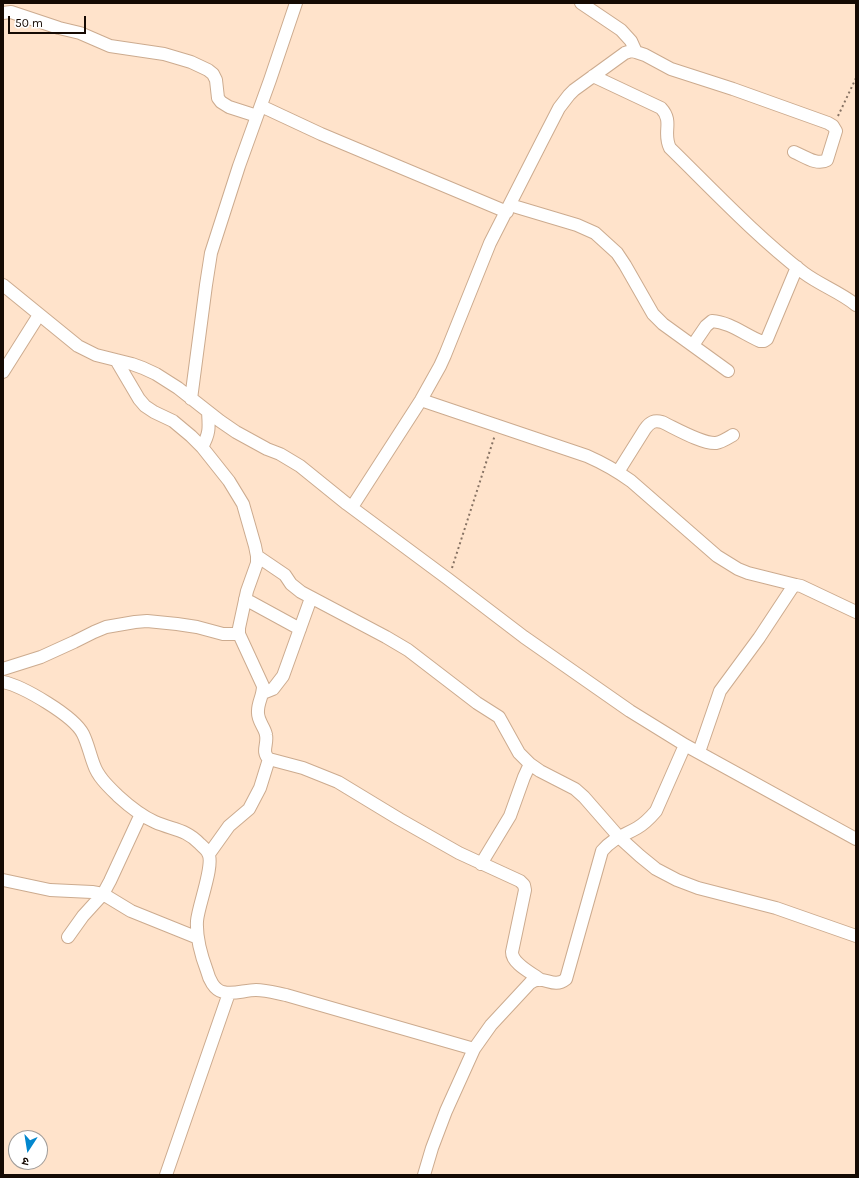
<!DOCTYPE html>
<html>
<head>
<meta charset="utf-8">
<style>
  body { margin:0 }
  #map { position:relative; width:859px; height:1178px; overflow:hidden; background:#ffe3cb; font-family:Karla,"Noto Sans Devanagari",sans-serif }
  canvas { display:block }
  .frame { position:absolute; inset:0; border:4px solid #150a03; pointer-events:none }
  .north { position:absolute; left:8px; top:1130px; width:40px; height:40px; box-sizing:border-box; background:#fff; border:1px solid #a19d9a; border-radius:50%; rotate:192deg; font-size:11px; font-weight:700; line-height:16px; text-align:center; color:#150a03 }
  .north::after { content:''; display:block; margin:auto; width:14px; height:18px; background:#0287ce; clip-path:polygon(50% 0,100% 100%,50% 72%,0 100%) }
  .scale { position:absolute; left:8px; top:16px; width:78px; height:18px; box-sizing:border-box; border:2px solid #150a03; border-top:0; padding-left:5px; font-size:12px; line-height:14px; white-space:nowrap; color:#150a03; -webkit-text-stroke:3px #fff; paint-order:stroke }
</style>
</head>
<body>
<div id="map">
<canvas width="859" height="1178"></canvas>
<div class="frame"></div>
<div class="north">उ</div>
<div class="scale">50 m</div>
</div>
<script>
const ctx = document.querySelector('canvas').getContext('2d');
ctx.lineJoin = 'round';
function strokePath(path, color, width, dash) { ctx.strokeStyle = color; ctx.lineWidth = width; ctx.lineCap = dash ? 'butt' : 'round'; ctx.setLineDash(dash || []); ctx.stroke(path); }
const minor = new Path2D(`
  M581,3L621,30L631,41L636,52
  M3,13L11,12L59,28L80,33L110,46L164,54L191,62L208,70L213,74L216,80L218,98L221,102L229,107L257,116
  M593,76L661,108C674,122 662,132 670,148C713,190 756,236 804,273C820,285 840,292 856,305
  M261,106L321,134L507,212
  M510,205L577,225L595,233L617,253L625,265L653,314L663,324L728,371
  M3,285L78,346L96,355L132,364L143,368L156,374L178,388L220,421L236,432L267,449L280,454L300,466L347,504L448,579L524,637L630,711L685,745L856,839
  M693,345L706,326L712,321C729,322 744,334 760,341H764L767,339L797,267
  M116,360L139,399L145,406L154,412L173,421L191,436L202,447L229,481L243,504L255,546L257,556V563L247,591L239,628V634L263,686C263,696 258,702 258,711C257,721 265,727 266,735C268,744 261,752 269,759L303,768L338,782L399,819L459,853L520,881L524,885L525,890L512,952C512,964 532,973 541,980
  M3,372L39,315
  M191,399L206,285L211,253L239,166L270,80L296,3
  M421,400L587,456C603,463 617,471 631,481L717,556L738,569L748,573L796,585
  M202,447C210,433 209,427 208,412
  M618,472L645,429C650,422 654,420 662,422C675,428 702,444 716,443C722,442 728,438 733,435
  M352,507L421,400L440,366L445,355L490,243L541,143L559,108L569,95L574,90L625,53L631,51L636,52L645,55L671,69L733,89L828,123L833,126L836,131L827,160C817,166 804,156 794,152
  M257,556L285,575L291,584L301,592L386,637L408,650L477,703L499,717L519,753L530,764L540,771L575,789L584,797L619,837L640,856L656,869L677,880L698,888L776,908L856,936
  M245,599L300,629
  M3,669L41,657L74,642L94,632L106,627L135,622L147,621L177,624L197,627L223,634H239
  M3,682C23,686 74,716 83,734C88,744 90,755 94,765C98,777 109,787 118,796C129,806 141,816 155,822C173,830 186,829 200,844C203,847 207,850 208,853C215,864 198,906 197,921C196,938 201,955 207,971C209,979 214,990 223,992C233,995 245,990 256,990C266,990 276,993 286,995L474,1049
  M263,693L273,689L283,676L311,598
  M699,752L720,691L759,638L792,588L796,585L801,586L856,612
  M209,854L229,826L249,809L260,788L269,759
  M481,864L510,816L524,777L530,764
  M3,880L50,890L92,892L103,894L131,911L198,938
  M68,937L83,916L103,894L110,881L141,814
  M166,1175L229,993
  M424,1175L432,1148L446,1111L474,1049L491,1025L530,983C544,973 552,990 566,979L602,851C613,838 623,836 637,828C644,824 650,818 656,811L685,745`);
strokePath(minor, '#ccab8f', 14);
strokePath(new Path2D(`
  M838,116L856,78
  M452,568L495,435`), '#867263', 2, [2, 3]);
strokePath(minor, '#fff', 12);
</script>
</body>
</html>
